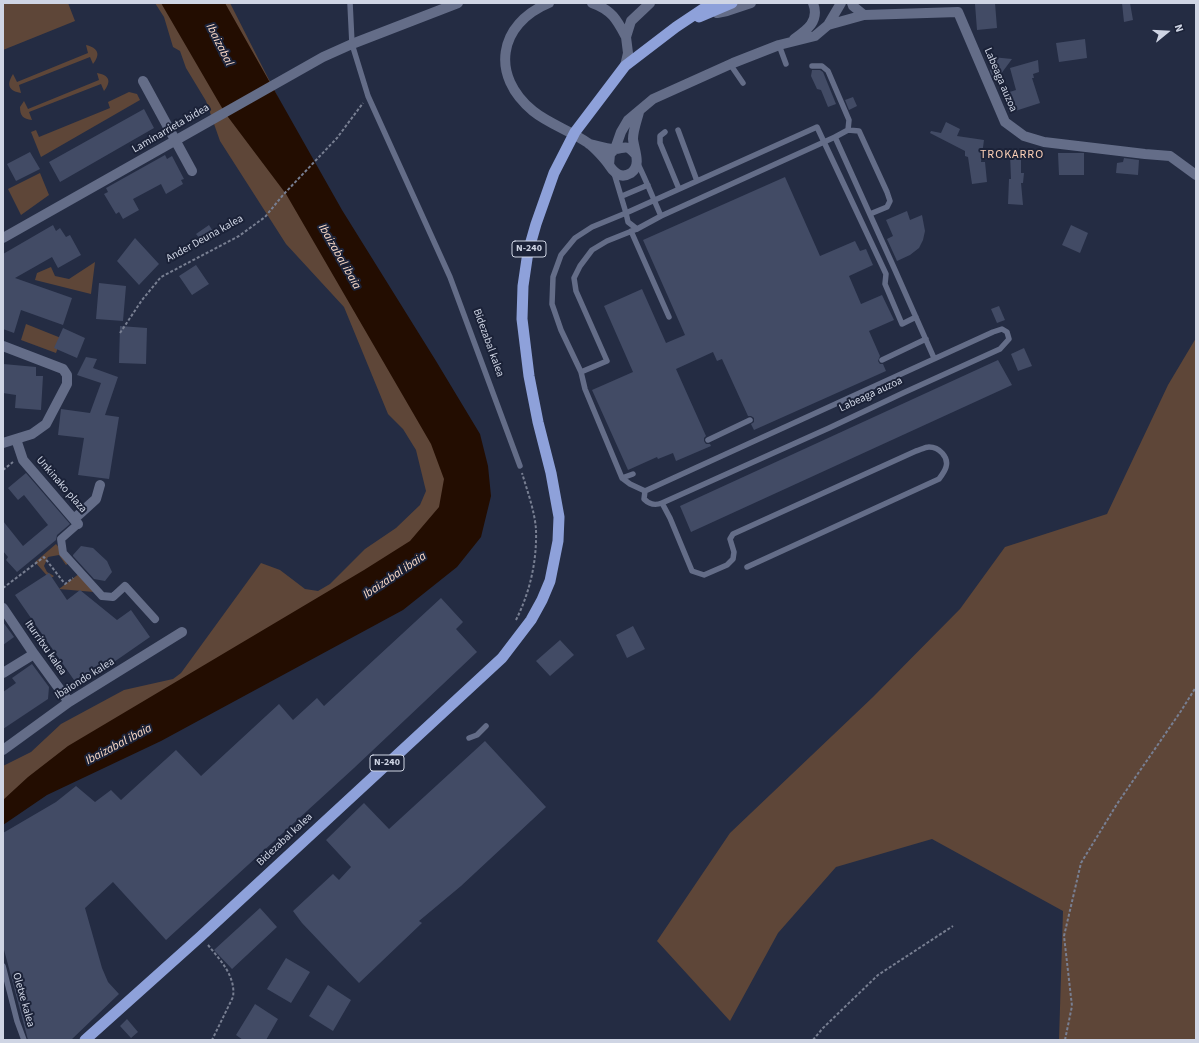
<!DOCTYPE html>
<html>
<head>
<meta charset="utf-8">
<style>
  body { margin:0 }
  #map { position:relative; width:1199px; height:1043px; overflow:hidden; background:#242c43; font-family:"Source Sans 3",sans-serif }
  canvas { display:block }
  .frame { position:absolute; inset:0; border:4px solid #cfd5e4; pointer-events:none }
  .north { position:absolute; left:1147px; top:12px; width:40px; height:40px; -webkit-text-stroke:3px #1b2238; paint-order:stroke; rotate:72deg; font-size:11px; font-weight:700; line-height:16px; text-align:center; color:#cfd5e4 }
  .north::after { content:''; display:block; margin:auto; width:14px; height:18px; background:#cfd5e4; clip-path:polygon(50% 0,100% 100%,50% 72%,0 100%) }
</style>
</head>
<body>
<div id="map">
<canvas width="1199" height="1043"></canvas>
<div class="frame"></div>
<div class="north">N</div>
</div>
<script>
const ctx = document.querySelector('canvas').getContext('2d');
ctx.lineJoin = 'round';
function fillPath(path, color) { ctx.fillStyle = color; ctx.fill(path, 'evenodd'); }
function strokePath(path, color, width, dash) { ctx.strokeStyle = color; ctx.lineWidth = width; ctx.lineCap = dash ? 'butt' : 'round'; ctx.setLineDash(dash || []); ctx.stroke(path); }
function write(font, color, halo, rows, align = 'center') {
  ctx.font = font + ' "Source Sans 3",sans-serif'; ctx.lineWidth = 4; ctx.setLineDash([]); ctx.textBaseline = 'middle'; ctx.strokeStyle = halo; ctx.fillStyle = color; for (const [text, x, y, turn = 0] of rows) {
    ctx.save(); ctx.translate(x, y); ctx.rotate((+turn || 0) * Math.PI / 180); ctx.textAlign = isNaN(turn) ? turn : align; if (halo) ctx.strokeText(text, 0, 0); ctx.fillText(text, 0, 0); ctx.restore();
  }
}
fillPath(new Path2D(`
  M3,3H68L75,21L3,50Z
  M155,3H230L361,261L486,490L327,634L3,802V766L31,752L61,724L124,690L173,679L181,673L261,563L280,570L305,589L318,591L330,584L365,549L396,528L420,505L426,491L416,450L403,429L388,414L344,307L286,244L220,141L206,101L186,68L180,51L173,47L164,17Z
  M86,45C98,48 101,54 93,64L90,57L19,85L21,93C9,91 6,85 13,74L17,82L88,53Z
  M97,73C109,75 112,81 104,91L101,84L29,112L32,120C23,119 20,116 20,107L24,101L28,109L99,80Z
  M129,92L137,94L140,100L41,157L31,132L36,130L39,137L110,108L108,102Z
  M40,173L49,195L21,215L8,189Z
  M95,262L91,294L35,280L37,273L51,267L55,276L69,279Z
  M26,324L61,338L56,353L21,340Z
  M1196,338V1040H1059L1063,911L932,839L836,867L778,933L730,1021L657,941L730,833L873,697L960,609L1005,547L1107,514L1168,385Z
  M56,544L71,561L66,565L59,555L48,557L44,566L47,572L54,576L50,579L35,562Z
  M80,573L94,592L59,589Z`), '#5e4638');
fillPath(new Path2D(`
  M161,3H225L342,210L436,361L480,434L488,466L491,496L481,537L457,567L403,610L161,741L47,795L3,825V800L28,777L68,746L364,570L410,541L439,507L444,479L431,444L286,194L225,113Z`), '#230d01');
fillPath(new Path2D(`
  M995,3L997,28L977,30L975,4Z
  M1122,3H1130L1133,20L1124,22Z
  M1085,39L1087,58L1059,62L1056,43Z
  M992,57L1012,59L995,82L990,71Z
  M1038,60L1039,72L1033,74L1034,78H1032L1040,103L1009,113L1003,94L1016,90L1010,68Z
  M812,70H820L823,72L836,104L828,107L821,90L817,89L811,76Z
  M853,97L857,106L849,110L845,100Z
  M144,109L154,128L60,182L49,162Z
  M946,122L960,129L957,136L984,140L981,162H985L987,182L972,184L968,157L965,156V151L930,133L931,131L941,133Z
  M30,152L40,169L16,181L7,164Z
  M1058,153H1084V175H1059Z
  M1010,154H1021V173H1024L1023,183H1021L1023,205L1008,204L1009,179H1011Z
  M165,155L167,159L172,156L184,179L181,180L183,184L166,194L161,184L133,199L139,210L123,219L119,212L116,214L104,194L108,192L106,188Z
  M1124,158L1139,160L1138,175L1116,173L1117,163L1123,162Z
  M785,177L820,256L855,241L860,251L866,249L873,265L849,276L861,304L882,295L894,320L869,331L880,356L878,361L880,364H883L886,371L754,430L751,424L754,422V418L751,416H748L722,359L717,361L713,352L676,369L706,436L704,438V441L706,444H710L711,446L676,461L673,453L658,459L657,457L628,470L592,390L633,372L604,306L642,289L666,343L685,335L643,240Z
  M907,211L910,220L922,215L925,231L923,240L919,248L910,255L897,261L887,239L893,236L886,220Z
  M53,225L56,231L60,228L66,237L70,235L81,255L58,268L52,257L15,278L72,298L63,325L21,310L14,333L3,329V254Z
  M209,225L214,233L202,241L196,234Z
  M1071,225L1088,233L1080,253L1062,245Z
  M135,238L159,264L139,285L117,261Z
  M196,265L209,284L192,295L179,276Z
  M99,283L126,286L123,321L96,319Z
  M999,306L1005,320L997,323L991,309Z
  M120,326L147,328L146,364L119,363Z
  M63,328L85,338L77,358L54,348Z
  M1024,348L1032,366L1018,371L1011,354Z
  M86,357L97,359L93,368L118,377L105,415L119,417L109,479L78,475L84,438L58,435L61,409L90,413L101,383L77,375Z
  M998,360L1012,385L691,532L680,506Z
  M3,364L36,367V376H43L41,410L15,408L16,395L3,393Z
  M26,473L70,524L57,535L56,540L17,572L6,560L8,557L3,551V521L23,546L48,525L24,495L18,500L8,488Z
  M81,546L93,548L107,561L112,572L105,581L94,579L73,556V555Z
  M49,573L67,600L80,590L117,620L131,610L150,637L88,680H74L15,595Z
  M441,598L463,622L456,629L477,652L354,768L166,940L113,882L85,908L102,968L108,982L119,994L71,1040H28L3,946V833L56,802L76,786L95,802L111,790L121,800L176,750L201,776L279,704L293,720L317,698L324,706Z
  M3,622L14,637L3,645Z
  M633,626L645,649L627,658L616,635Z
  M560,640L574,655L550,676L536,661Z
  M32,664L49,687L48,699L3,729V692L16,683L12,678Z
  M485,741L546,807L461,886L419,921L422,923L359,983L302,923L293,911L333,874L339,880L351,867L326,840L364,803L389,829Z
  M260,908L277,927L232,969L214,950Z
  M286,958L310,972L291,1003L267,989Z
  M328,985L351,1000L333,1031L309,1016Z
  M255,1004L278,1019L266,1040H243L236,1035Z
  M127,1019L138,1032L131,1038L120,1026Z`), '#424b65');
strokePath(new Path2D(`
  M120,333L142,300L161,277L239,236L265,217L283,195L337,138L363,103
  M3,470L13,462
  M3,588L44,557L65,584L73,578
  M516,620C530,592 537,561 536,530C535,512 527,490 522,473
  M208,945C220,960 236,976 233,997L212,1040
  M813,1040L823,1028L878,975L953,926
  M1065,1040L1072,1006L1064,936L1081,863L1117,804L1181,711L1196,687`), '#787f92', 2, [3, 2]);
strokePath(new Path2D(`
  M350,3L352,44L368,96L450,277L520,466
  M779,45L786,64
  M730,64L743,83
  M812,66H822L828,71L849,120L848,130
  M678,130L697,181
  M665,132L660,136V143L679,189
  M835,137L848,130L859,131L887,192L890,201L887,207L870,214
  M614,173L626,213L817,127L824,142L661,216C653,198 646,180 637,162
  M622,196L648,185
  M637,229L628,222L626,213L592,227L575,238L561,255L553,277L552,304L561,330L581,372L607,361L576,291L574,278L580,266L592,250L607,241L637,229L661,216
  M631,231L669,317
  M916,317L902,324L885,284L886,274L824,142L835,137L895,270C908,299 921,328 934,358
  M882,360L926,339
  M581,372L585,389L622,478L630,484L645,491L993,332L1002,329L1007,332L1009,339L1000,349L903,393L829,428L662,503C654,506 649,504 644,499L645,491
  M708,440L750,420
  M622,478L633,474
  M662,503L670,518L692,571L704,575L727,565L733,559L734,552L730,539L733,534L916,451C920,450 925,447 929,447C939,447 949,457 946,467C945,471 942,475 939,479L747,567
  M469,738L477,735L486,726
  M3,966L17,1021L24,1040`), '#646d88', 5.5);
strokePath(new Path2D(`
  M78,524L61,539L63,553L102,596L113,597L125,586L155,619`), '#646d88', 8);
strokePath(new Path2D(`
  M549,3C498,24 490,76 533,111C549,124 571,131 588,143C594,147 605,159 609,165C614,173 621,179 631,173C642,165 634,150 633,139C633,130 637,120 639,112
  M592,3C612,10 617,20 626,37
  M852,3L853,6L864,15
  M717,13L727,11L751,3
  M828,25L864,15L958,12L1005,122L1024,136L1044,142L1145,154L1170,156L1196,175
  M794,39C807,30 820,21 813,3
  M625,66L628,53L626,37L631,21L650,3
  M143,81L192,171
  M589,144C595,145 609,150 615,149C625,148 627,144 635,154
  M609,165L610,154L615,149L621,132L628,120L653,99L733,63L779,45L815,36L828,25L841,3
  M3,238L323,57L352,44L458,3
  M3,346L63,369L67,375V384L46,424L32,434L3,443
  M16,439L23,460L78,524
  M74,519L96,499L100,485
  M3,608L34,654L69,702
  M3,673L34,654
  M3,750L69,702L182,632`), '#646d88', 10);
strokePath(new Path2D(`
  M699,17L732,3
  M85,1040L200,937L502,658L531,620L542,600L550,581L558,541L559,517L551,473L538,422L529,376L522,319L523,286L528,252L536,224L554,173L575,132L625,66L676,27L712,3`), '#8ea1da', 11);
for (const [x, y, w] of [
  [529,249,34],
  [387,763,34]
]) { const box = new Path2D(); box.roundRect(x - w / 2, y - 8, w, 16, 3); ctx.fillStyle = '#1b2238'; ctx.fill(box); strokePath(box, '#cfd5e4', 1); }
write('bold 10px', '#cfd5e4', null, [
  ["N-240",529,249],
  ["N-240",387,763]
]);
write('11px', '#cfd5e4', '#1b2238', [
  ["Labeaga auzoa",1000,80,67],
  ["Laminarrieta bidea",171,129,-30],
  ["Ander Deuna kalea",205,239,-29],
  ["Bidezabal kalea",488,343,70],
  ["Labeaga auzoa",871,395,-25],
  ["Unkinako plaza",61,485,49],
  ["Iturritxu kalea",45,648,55],
  ["Ibaiondo kalea",85,679,-32],
  ["Bidezabal kalea",285,840,-43],
  ["Oletxe kalea",23,1000,74]
]);
write('italic 12px', '#fcdbc8', '#1b2238', [
  ["Ibaizabal",219,45,63],
  ["Ibaizabal ibaia",339,257,60],
  ["Ibaizabal ibaia",395,576,-34],
  ["Ibaizabal ibaia",119,745,-28]
]);
ctx.letterSpacing = '1px';
write('12px', '#fbcfb6', '#1b2238', [
  ["TROKARRO",1012,155]
]);
ctx.letterSpacing = '0px';
</script>
</body>
</html>
